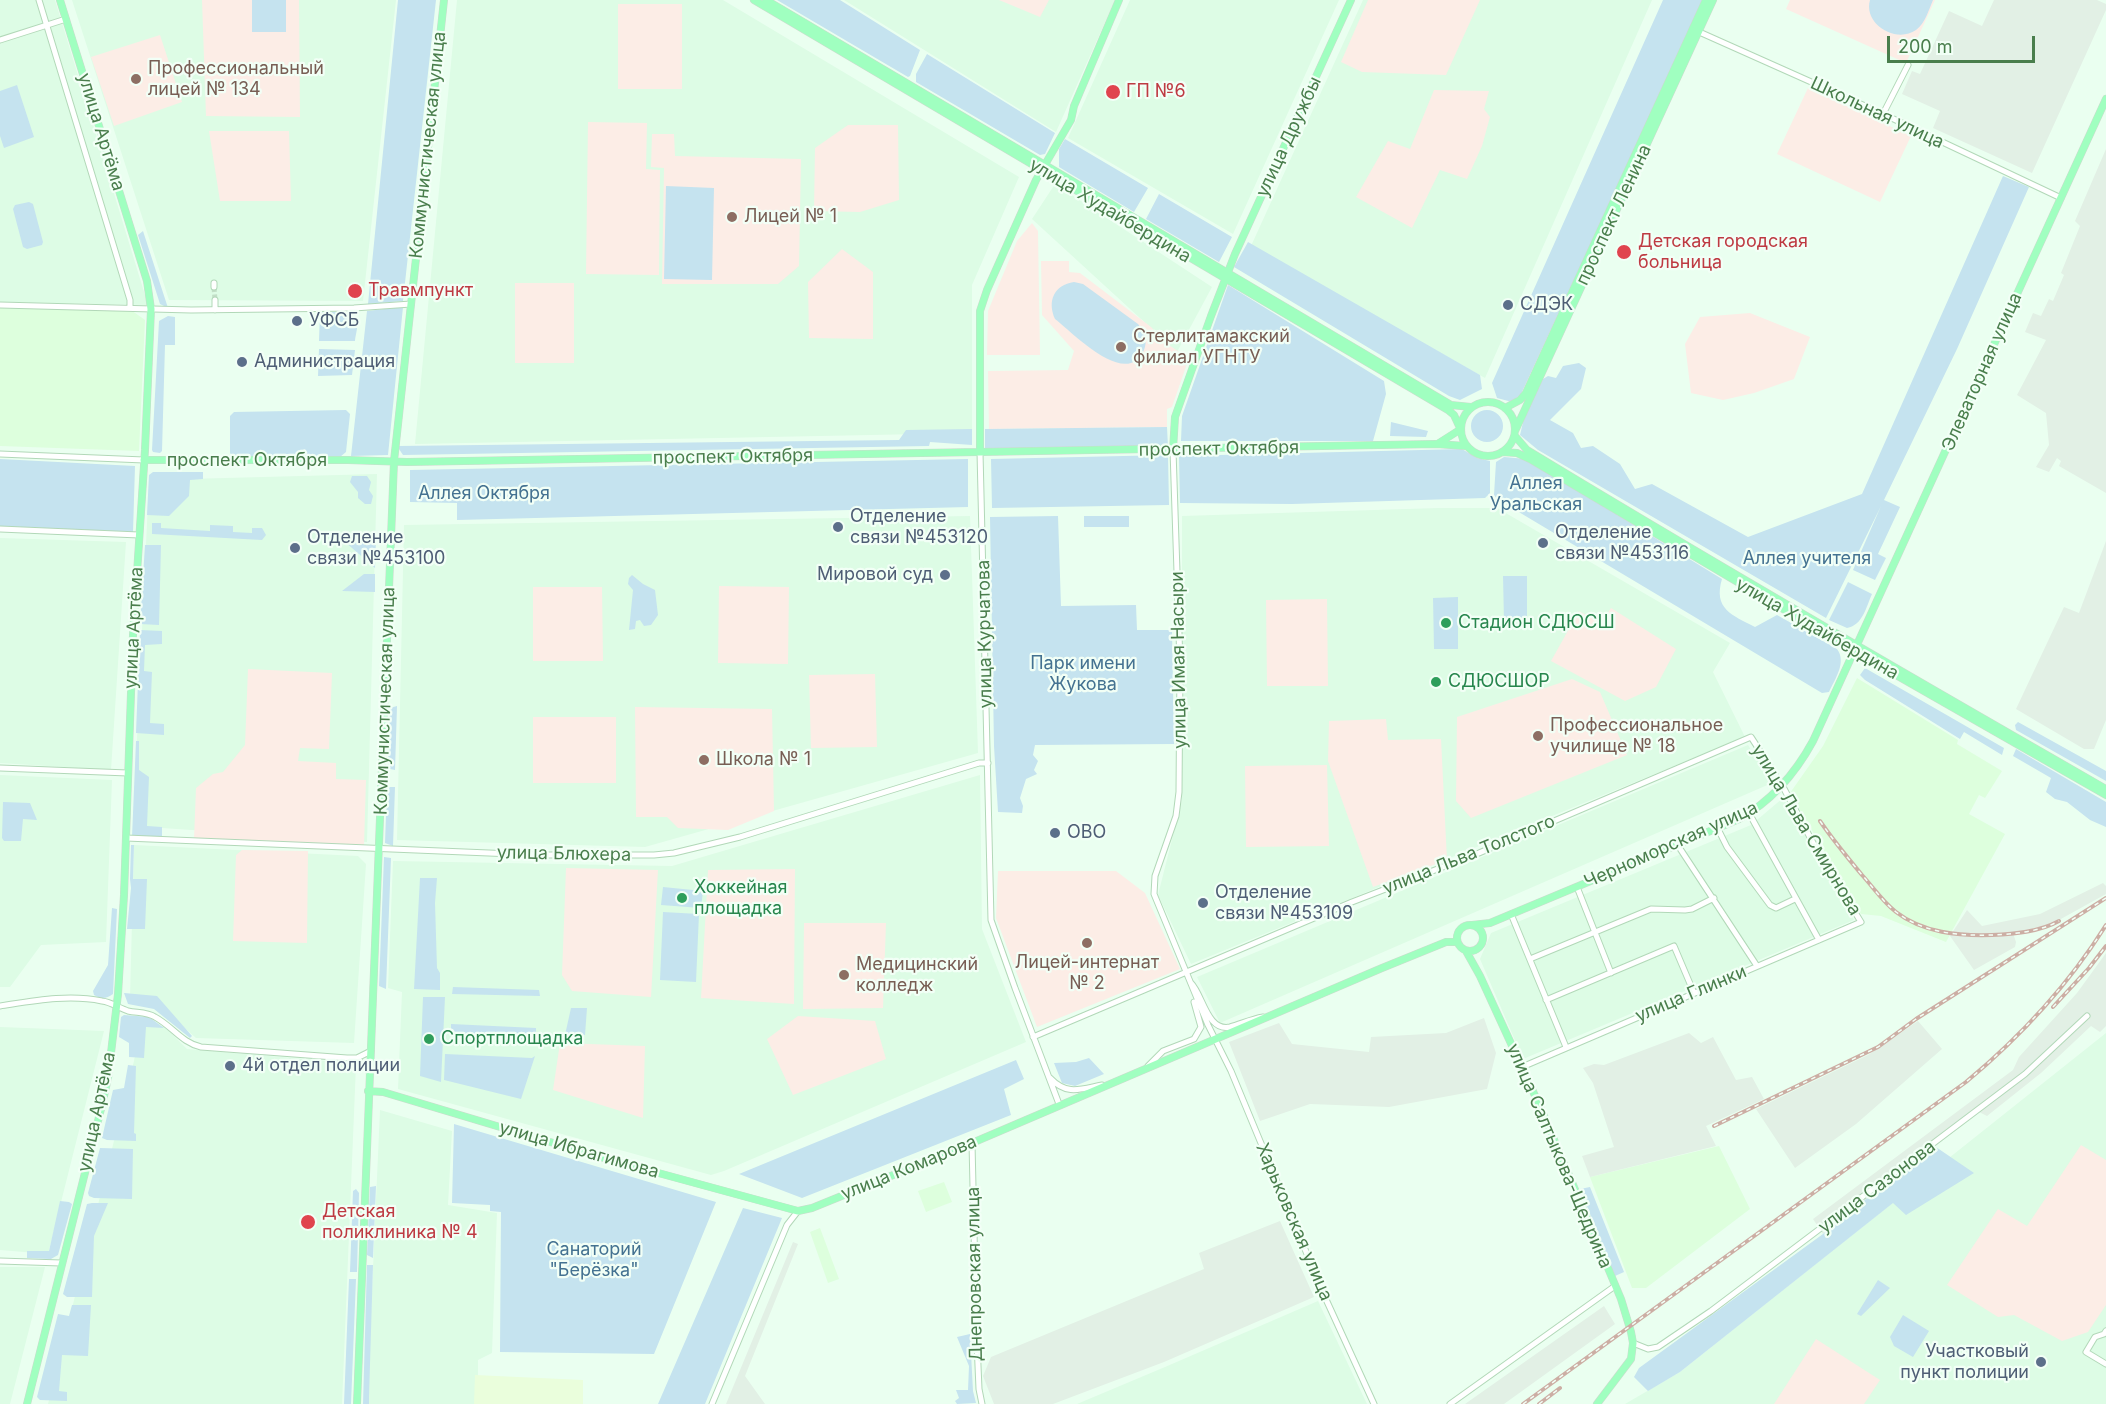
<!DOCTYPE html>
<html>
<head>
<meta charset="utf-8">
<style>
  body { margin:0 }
  #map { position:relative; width:2106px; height:1404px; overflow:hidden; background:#eafff0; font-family:Inter,sans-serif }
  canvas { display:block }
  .scale { position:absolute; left:1887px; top:36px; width:148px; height:27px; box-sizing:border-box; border:3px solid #497e4c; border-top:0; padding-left:8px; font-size:18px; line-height:21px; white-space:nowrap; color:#497e4c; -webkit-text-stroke:4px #f2fff6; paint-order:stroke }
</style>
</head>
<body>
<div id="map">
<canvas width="2106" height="1404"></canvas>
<div class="scale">200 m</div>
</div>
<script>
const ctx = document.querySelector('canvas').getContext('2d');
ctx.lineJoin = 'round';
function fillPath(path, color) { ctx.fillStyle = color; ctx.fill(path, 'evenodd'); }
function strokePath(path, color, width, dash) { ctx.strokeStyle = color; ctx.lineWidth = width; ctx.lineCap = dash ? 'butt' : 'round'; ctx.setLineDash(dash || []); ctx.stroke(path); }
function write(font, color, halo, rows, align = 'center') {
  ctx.font = font + ' Inter,sans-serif'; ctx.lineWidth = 4.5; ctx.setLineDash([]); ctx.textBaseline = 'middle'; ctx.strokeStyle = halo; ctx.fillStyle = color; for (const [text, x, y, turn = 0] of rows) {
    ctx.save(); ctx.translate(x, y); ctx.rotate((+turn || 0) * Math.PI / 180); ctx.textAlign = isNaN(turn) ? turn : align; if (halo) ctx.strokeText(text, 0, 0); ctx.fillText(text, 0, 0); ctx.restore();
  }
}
fillPath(new Path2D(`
  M0,0H55L148,305L0,302Z
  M72,0H396L363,301L169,300Z
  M457,0H723L1019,177L972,285V433L415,444Z
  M844,0H1115L1056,132Z
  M1130,0H1339L1233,234L1068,138Z
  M1363,0H1652L1485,378L1251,246Z
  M1055,184L1212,287L1177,352L1032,219Z
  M377,474L367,842L133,826L149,480Z
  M1438,508H1497L1730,643L1713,672L1745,737L1191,964L1158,895L1182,800V516Z
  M970,516L978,753L645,847L397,840L404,525Z
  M0,538L126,542L111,770L0,763Z
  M1748,745L1772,783L1220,1023L1197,977Z
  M0,775L112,780L106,942L41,945L10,987H0Z
  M980,775L982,929L1026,1042L724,1171L711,1175L398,1089L402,992L388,988L393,861L672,866Z
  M1783,798L1854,920L1523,1059L1480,959L1491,933L1751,825Z
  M134,845L358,856L366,864L354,1043L196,1038L155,1002L130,998Z
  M141,1017L165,1027L187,1049L350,1063L356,1065L342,1404H48L134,1061Z
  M0,1027L104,1031L48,1254L0,1250Z
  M2106,1033V1404H1625L1680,1372Z
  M380,1110L452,1131L448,1205L497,1213L492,1353L478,1360V1404H367Z
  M0,1267H45L10,1404H0Z
  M1318,1301L1367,1404H1077L1165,1367Z`), '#ddfce5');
fillPath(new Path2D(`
  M0,308L131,310L145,320L139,451L0,446Z
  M1857,678L1958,740L1957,744L2002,771L1985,798L1979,795L1969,814L2005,834L1946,942L1881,916L1861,914L1790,793L1823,746Z
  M1719,1146L1750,1209L1646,1288H1632L1590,1177Z
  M944,1182L952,1202L926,1212L918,1191Z
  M820,1228L839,1279L828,1283L810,1232Z`), '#dfd');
fillPath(new Path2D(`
  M1994,0H2097L2106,4V10L2032,173L1933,128L1940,111L1902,94L1912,71L1920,74L1949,11L1982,26Z
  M2106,149V493L2059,466L2061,461L2057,458L2049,472L2036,467L2049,445L2046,413L2017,395L2046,340L2025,332L2033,313L2041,316L2049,299L2053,301L2064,275L2061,273L2080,226L2075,221Z
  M2106,541V720L2094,749H2084L2016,709L2064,607L2079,613Z
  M2103,883L2106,886V894L2050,925L2013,933L2016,942L2015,947L1974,970L1950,936L1967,910L1982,926L2040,914Z
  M2106,953V1026L2100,1032L2091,1026L2041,1073L1987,1116L1979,1112L1823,1234L1813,1219L2013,1070L2019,1057L2077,993Z
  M1484,1018L1496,1053L1487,1089L1389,1107L1310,1104L1260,1121L1229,1042L1279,1023L1292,1044L1369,1052L1371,1037L1446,1033Z
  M1918,1021L1942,1049L1856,1124L1795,1168L1756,1109L1868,1055Z
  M1689,1033L1701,1043L1713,1037L1736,1080L1752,1077L1764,1099L1706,1126L1716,1146L1590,1177L1582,1156L1614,1147L1593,1083L1583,1068L1594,1064L1604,1065Z
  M1280,1221L1314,1297L1164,1362L1053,1404H994L983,1376L991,1357L1204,1269L1199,1253Z
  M793,1242L798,1244L745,1376L765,1404H726Z
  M1604,1306L1615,1324L1504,1404H1465Z`), '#e2f0e5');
fillPath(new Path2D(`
  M202,0H299L300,117L206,116Z
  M999,0H1049L1040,17Z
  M1368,0H1480L1446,75L1362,72L1341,62Z
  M1790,0H1935L1906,63L1786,9Z
  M618,4H682V89H618Z
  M160,35L182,102L114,126L91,57Z
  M1808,88L1911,136L1880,202L1777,154Z
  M1434,90L1489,91L1484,109L1490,117L1482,146L1467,179L1440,170L1412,228L1356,197L1388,141L1410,149Z
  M588,122L647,123L646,169L660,170L659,275L586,274Z
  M848,125H898L899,200L860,212L814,211L815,148Z
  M209,131H289L291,201H220Z
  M652,134H674L675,156L801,159L799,266L778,284H662L664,168L651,167Z
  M1032,223L1038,231L1040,355H987L988,311L1017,241Z
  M842,249L873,272V339L809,338L808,282Z
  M1041,261H1069V272L1080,273L1151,327L1167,344L1189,358L1172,407L1167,409V427L989,429L988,371L1068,370L1074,351L1042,315Z
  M515,283H574V363H515Z
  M1750,313L1810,337L1794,379L1754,393L1723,400L1691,393L1685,344L1700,317Z
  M719,586L789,587L788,664L718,663Z
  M533,587H602L603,661H533Z
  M1327,599L1328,686H1267L1266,600Z
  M1611,608L1676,649L1656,687L1625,701L1551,661L1579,611L1601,623Z
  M248,669L332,673L329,749L300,748L298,761L336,763V779L366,780L364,846L194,839L196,788L213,774L223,772L245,745Z
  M875,674L877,747L811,748L809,675Z
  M1572,679L1600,692L1627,755L1471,818L1456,801L1457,717Z
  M635,707L772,709L774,811L728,830L678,828L667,817H636Z
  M533,717H616V783H533Z
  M1386,719L1388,740L1441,739L1447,860L1373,887L1328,761L1329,721Z
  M1327,765L1329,846L1246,847L1245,766Z
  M242,850L308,851L307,943L233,941L236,855Z
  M566,868L658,870L651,997L572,991L562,975Z
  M795,869L794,1004L701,998L708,870Z
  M998,871H1116L1145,893L1180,969L1037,1027L996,918Z
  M804,923H886L883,1008L803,1009Z
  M798,1016L875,1021L886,1059L793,1095L767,1039Z
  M560,1043L645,1046L643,1118L553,1090Z
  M2081,1145L2106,1160V1305L2088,1332L2062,1341L2014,1315L1998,1317L1947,1285L1998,1209L2027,1226Z
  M1816,1339L1880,1380L1864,1404H1774Z`), '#fcede6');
fillPath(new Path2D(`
  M475,1375L583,1380V1404H474Z`), '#eafedc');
fillPath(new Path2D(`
  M252,0H286V32H252Z
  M398,0H436L403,301L368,304Z
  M777,0H840L920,50L910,76L908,77Z
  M1663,0H1704L1521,394L1512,402L1497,398L1492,383Z
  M1870,0H1933C1929,9 1925,24 1916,30C1896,44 1863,24 1870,0Z
  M927,54L1055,133L1045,154L1040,155L916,82V74Z
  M17,85L34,137L4,148L0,136V91Z
  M1065,139L1148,188L1134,212L1059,167V149Z
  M2003,176L2029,187L1957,349L1884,500L1900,507L1878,554L1886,558L1875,580L1853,570L1881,506L1826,618L1538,450L1520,435L1525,414L1543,379L1548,376L1556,378L1563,366L1579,363L1586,368L1581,389L1550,420L1573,433L1581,448L1593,446L1620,464L1635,489L1652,484L1748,537L1862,494Z
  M666,186L714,188L712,280L664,279Z
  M1159,194L1232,237L1219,262L1146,219Z
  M29,202L33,204L43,242L42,245L27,249L23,247L13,209L15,205Z
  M143,231L168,308L160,304L138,235Z
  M1248,242L1480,375L1482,389L1460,400L1449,396L1234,267Z
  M1074,282L1083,284L1138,324C1144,331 1148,341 1144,350C1127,390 1072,332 1055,319C1047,301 1054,285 1074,282Z
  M1228,285L1384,381L1386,394L1373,441H1181L1182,416Z
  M403,307L388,455L351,456L367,311Z
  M320,312H351C362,317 356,331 355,341H319Z
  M168,316L175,317V345H165L162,451L160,453L153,452L152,450L159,321Z
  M319,349L355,350L352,375L318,376Z
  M346,410L350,414L346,452L340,457L234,458L230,453V416L234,412Z
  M1471 426a16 16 0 1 1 32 0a16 16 0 1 1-32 0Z
  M1391,422L1428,431L1426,437L1390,436Z
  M1167,427L1168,447L985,449V429Z
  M972,429V445L930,442L929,446L403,455L397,446L899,440L906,430Z
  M1462,449L1477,458L1490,461V493L1485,498L1292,504L1180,503L1179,456Z
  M1168,455L1169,505L992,508L991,459Z
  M1504,457L1526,459L1722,579C1713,609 1732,615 1755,627L1777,615L1837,649C1847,662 1835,679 1829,692L1822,693L1497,499L1494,495L1496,462Z
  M0,459L135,466L133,532L0,526Z
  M968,459V507L457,520V503L410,502V470Z
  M153,472H203V479L190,480L189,496L169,516L147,515L149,475Z
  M352,476H367L371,482L369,490L373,496L371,504H365L358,498V492L350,482Z
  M1058,516L1061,606L1136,605L1137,630H1172L1174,744L1035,745L1033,755L1038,761L1034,770L1037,774L1026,779L1020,798L1023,806L1022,813L998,812L994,746L990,517Z
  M1084,516H1129V527H1084Z
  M152,523H161V528L210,531V525L233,526V532L252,533V528H262L266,535L262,540L152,534Z
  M344,539H376L375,568L344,541Z
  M145,545H161L159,625L140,624Z
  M364,574H375V592L342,591Z
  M632,575L643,584L655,590L658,615L651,625L644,626L640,620L636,621L635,629L629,630L633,590L628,584L629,578Z
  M1503,576H1527V621H1504Z
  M1848,582L1872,594C1866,607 1863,625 1847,628L1829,620Z
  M1458,597V649H1434L1433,598Z
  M140,630L162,631V644L145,645L144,671L152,672L150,723L164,724V735L136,733Z
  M1865,668L2004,748L2002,755L1964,732L1960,739L1865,680L1860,675Z
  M397,706L395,770L390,769L388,766L390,708Z
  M2018,722L2106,771V781L2016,730L2015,725Z
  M136,741H139V770L149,777L147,826L162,827V838L132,837Z
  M2016,749L2106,802V827L2090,820L2067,802L2055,799L2046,792L2051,778L2013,756Z
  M387,787H395L393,846L385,843Z
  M3,802L30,803L37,820L23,819L21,841H4L2,838Z
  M131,845H134L133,879H147L145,929H127L131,888L130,879Z
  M384,857L391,858L386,989L379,986Z
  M420,878H437L435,903L437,968L440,973V990L414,989Z
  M663,887L703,891L701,908L661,905Z
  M112,908L117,909L113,994C106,999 101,999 94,995L93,991L108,965Z
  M663,912L699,914L696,982L660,980Z
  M453,987L539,990L540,996L452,994Z
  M124,993L157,996L192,1036L190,1038L154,1009L128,1004Z
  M423,997H445L441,1082L420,1076Z
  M571,1008H587L585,1035H565Z
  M124,1015L149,1017L164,1028L146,1027L144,1058L129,1057V1043L119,1037L121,1017Z
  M451,1024L536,1028V1040L451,1035Z
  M445,1054L532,1058L535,1056L521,1099L444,1080Z
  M1089,1058L1104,1074L1075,1086L1062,1083L1054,1063L1076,1062Z
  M1016,1060L1024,1079L1004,1089L1011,1115L802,1198L739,1174Z
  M128,1065L136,1066L134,1133L136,1134V1141L107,1140L102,1138L113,1090L124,1088Z
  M454,1124L716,1202L654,1354L500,1352L501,1212L490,1211V1205L452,1203Z
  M1933,1145L1974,1173L1906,1215L1893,1203L1680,1372L1648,1391L1634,1377L1639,1368L1823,1234Z
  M100,1148L133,1149L132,1199L94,1198L89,1196L88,1193Z
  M376,1186L373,1258L367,1255L370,1187Z
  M1590,1187L1624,1272L1615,1276L1580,1189Z
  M356,1189L359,1193L357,1272H350L353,1191Z
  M60,1201L69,1202L72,1204L58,1255L51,1259L27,1258V1251H49Z
  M92,1203H108L94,1236L92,1297H67L63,1294L87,1204Z
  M743,1208L782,1218L705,1404H658Z
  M367,1265H373L369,1397V1404H363Z
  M349,1279H356L351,1404H344Z
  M1878,1280L1890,1288L1861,1316L1857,1314Z
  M72,1305H91L88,1356L62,1355L59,1391L67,1392V1401L40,1400L37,1397L58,1314L69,1316Z
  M1903,1315L1929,1331L1913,1357L1894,1346L1890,1337Z
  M970,1334L973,1391L976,1403L957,1404L955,1401L959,1398L956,1390H968L969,1366L957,1337Z`), '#c5e3ef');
strokePath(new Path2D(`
  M214,287L215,300`), '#c2dfc7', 5, [5, 2.5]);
const minor = new Path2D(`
  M39,0L130,300V308
  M1697,31L1883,114L2061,198
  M0,40L66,19
  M1883,114L1908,65
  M214,283V287
  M0,305L191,310L354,308L411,304
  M215,310V300
  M1173,450L1180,664L1179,792L1176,816L1155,876L1154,894L1208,1025L1231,1071L1324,1295L1374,1404
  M980,452L991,920L1015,988L1059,1104
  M0,454L144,460
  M0,529L139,535
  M0,768L128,773
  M1749,813L1819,940
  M1717,827L1727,847L1770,905L1776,908L1795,899
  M126,838L537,855H654L674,853L740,837L979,763H988
  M1677,844L1757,966
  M1577,887L1611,973
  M1511,914L1566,1047
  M1530,959L1651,909L1685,910L1692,909L1714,898
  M1191,983C1203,995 1207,1032 1230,1027C1241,1024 1251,1019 1263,1017
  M1546,1000L1674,946L1694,993
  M0,1006C33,1001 68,994 102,1001C111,1002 119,1008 128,1011C137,1013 147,1012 155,1017C172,1026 182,1043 201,1047L347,1058H357L371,1051
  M1033,1037L1352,902L1479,853L1751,737L1782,785L1819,854L1861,922L1522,1067
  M357,1058L370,1073
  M1148,1066L1163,1051L1194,1039L1201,1027L1194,1002
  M1050,1078C1067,1096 1081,1089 1102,1085
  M972,1143L976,1319L979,1389L982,1404
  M0,1261L61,1263
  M2106,1331L2104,1334L2095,1337L2086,1352L2106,1364
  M1633,1343L1648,1349L1658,1347L1711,1311L2025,1074L2087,1016
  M712,1404L787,1225L798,1211
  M1450,1404L1615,1286`);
const major = new Path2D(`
  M754,0L1448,410L1454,415L1460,428
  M766,0L1451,405L1471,407
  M1461 429a27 27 0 1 1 54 0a27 27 0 1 1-54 0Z
  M1505,408L1520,400L1526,393L1706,0
  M1515,431L1713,0
  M1515,436L1527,450C1718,566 1912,678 2106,789
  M1439,443L1461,429
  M1173,450L1175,417L1211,316L1235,254L1351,0
  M980,452V311L987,290L1036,180L1071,120L1074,106L1119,0
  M1502,452L1517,453L1530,459L1854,651L2106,795
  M144,460H348L407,462L1436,444L1466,446
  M1457 938a13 13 0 1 1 26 0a13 13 0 1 1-26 0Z
  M1472,925L1490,923L1739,819C1772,801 1795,774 1813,741L2106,99
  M1466,951L1480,976L1542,1111L1621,1299L1631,1332L1633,1343L1631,1359L1597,1404
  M368,1091L383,1092L607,1159L798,1211L812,1208L972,1143L1382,968L1446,942H1457
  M27,1404L102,1105L108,1078L118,994L124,895L133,635L145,450L151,309L147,281L60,0
  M357,1404L394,461L444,0`);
strokePath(minor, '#b2d8b8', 7);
strokePath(major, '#ccdbcd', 8);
strokePath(minor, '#fff', 5);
strokePath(major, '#a0ffc0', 7);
const rail = new Path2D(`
  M1820,821C1833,840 1847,857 1862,875C1873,887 1883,902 1896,912C1923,933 1959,936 1992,935C2014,934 2039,932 2059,921
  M2053,1007L2089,968L2106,946
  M1714,1126L1878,1047L1916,1019L2106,898
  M1523,1404L1966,1082C2019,1038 2069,984 2106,925
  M1539,1404L1560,1388`);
strokePath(rail, '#ccaea4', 4);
strokePath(rail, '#f2fff6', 1.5, [4.5]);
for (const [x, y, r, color] of [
  [136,79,6,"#8d6e63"],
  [1113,92,8,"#e0444e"],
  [732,217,6,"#8d6e63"],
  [1624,252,8,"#e0444e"],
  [355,291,8,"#e0444e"],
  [1508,305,6,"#5c6f8a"],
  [297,321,6,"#5c6f8a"],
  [1121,347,6,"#8d6e63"],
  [242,362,6,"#5c6f8a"],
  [838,527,6,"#5c6f8a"],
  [1543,543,6,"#5c6f8a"],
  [295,548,6,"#5c6f8a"],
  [945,575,6,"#5c6f8a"],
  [1446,623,6,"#2e9e5b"],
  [1436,682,6,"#2e9e5b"],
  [1538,736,6,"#8d6e63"],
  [704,760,6,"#8d6e63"],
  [1055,833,6,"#5c6f8a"],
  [682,898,6,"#2e9e5b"],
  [1203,903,6,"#5c6f8a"],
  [1087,943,6,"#8d6e63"],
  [844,975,6,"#8d6e63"],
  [429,1039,6,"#2e9e5b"],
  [230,1066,6,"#5c6f8a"],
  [308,1222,8,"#e0444e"],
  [2041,1362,6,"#5c6f8a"]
]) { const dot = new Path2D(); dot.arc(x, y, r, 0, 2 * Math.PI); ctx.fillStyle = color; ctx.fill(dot); strokePath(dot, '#f2fff6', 2); }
write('18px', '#785e54', '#f2fff6', [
  ["Профессиональный",148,69],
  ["лицей № 134",148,90],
  ["Лицей № 1",744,217],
  ["Стерлитамакский",1133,337],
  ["филиал УГНТУ",1133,358],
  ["Профессиональное",1550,726],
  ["училище № 18",1550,747],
  ["Школа № 1",716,760],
  ["Лицей-интернат",1087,963,"center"],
  ["№ 2",1087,984,"center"],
  ["Медицинский",856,965],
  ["колледж",856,986]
], 'left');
write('18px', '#be3a42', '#f2fff6', [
  ["ГП №6",1126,92],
  ["Детская городская",1638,242],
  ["больница",1638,263],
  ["Травмпункт",368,291],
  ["Детская",322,1212],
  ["поликлиника № 4",322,1233]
], 'left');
write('18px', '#497e4c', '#f2fff6', [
  ["Школьная улица",1877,113,25],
  ["улица Артёма",101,132,73],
  ["улица Дружбы",1289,137,-65],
  ["Коммунистическая улица",428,145,-84],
  ["улица Худайбердина",1110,211,31],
  ["проспект Ленина",1614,215,-65],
  ["Элеваторная улица",1982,372,-66],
  ["проспект Октября",1219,449,-1],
  ["проспект Октября",733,457,-1],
  ["проспект Октября",247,461],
  ["улица Артёма",134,628,-87],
  ["улица Худайбердина",1817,629,30],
  ["улица Курчатова",985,634,-91],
  ["улица Имая Насыри",1179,660,-91],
  ["Коммунистическая улица",385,701,-88],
  ["улица Льва Смирнова",1806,830,59],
  ["Черноморская улица",1671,845,-24],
  ["улица Блюхера",564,854,1],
  ["улица Льва Толстого",1469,855,-22],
  ["улица Глинки",1691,994,-23],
  ["улица Артёма",97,1112,-78],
  ["улица Ибрагимова",579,1150,16],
  ["улица Салтыкова-Щедрина",1559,1156,67],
  ["улица Комарова",909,1168,-22],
  ["улица Сазонова",1877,1187,-37],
  ["Харьковская улица",1294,1222,67],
  ["Днепровская улица",975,1274,-91]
]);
write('18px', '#4e5e75', '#f2fff6', [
  ["СДЭК",1520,305],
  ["УФСБ",309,321],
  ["Администрация",254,362],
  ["Отделение",850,517],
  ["связи №453120",850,538],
  ["Отделение",1555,533],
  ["связи №453116",1555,554],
  ["Отделение",307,538],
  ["связи №453100",307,559],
  ["Мировой суд",933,575,"right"],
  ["ОВО",1067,833],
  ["Отделение",1215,893],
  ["связи №453109",1215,914],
  ["4й отдел полиции",242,1066],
  ["Участковый",2029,1352,"right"],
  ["пункт полиции",2029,1373,"right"]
], 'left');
write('18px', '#447291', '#f2fff6', [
  ["Аллея",1536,484],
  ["Уральская",1536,505],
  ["Аллея Октября",484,494],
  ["Аллея учителя",1807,559],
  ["Парк имени",1083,664],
  ["Жукова",1083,685],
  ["Санаторий",594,1250],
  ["\"Берёзка\"",594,1271]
]);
write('18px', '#27864d', '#f2fff6', [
  ["Стадион СДЮСШ",1458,623],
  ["СДЮСШОР",1448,682],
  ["Хоккейная",694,888],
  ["площадка",694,909],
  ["Спортплощадка",441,1039]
], 'left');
</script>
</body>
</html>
